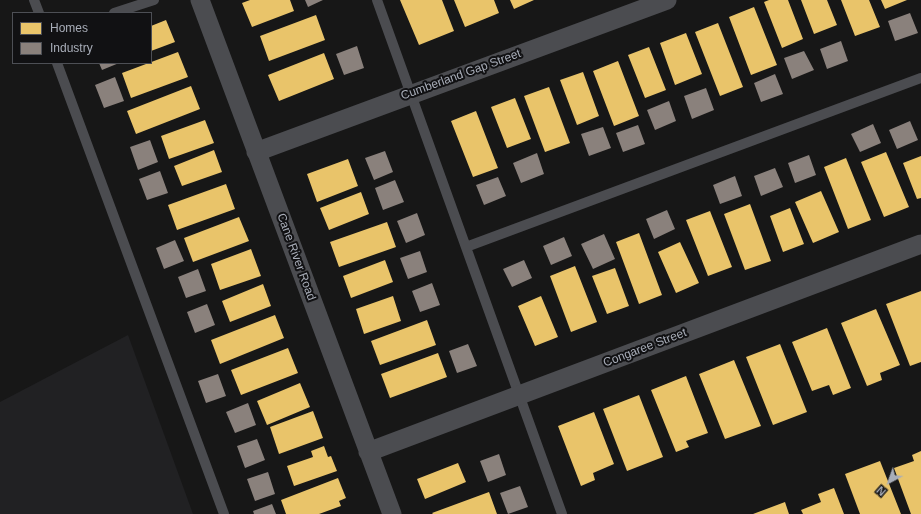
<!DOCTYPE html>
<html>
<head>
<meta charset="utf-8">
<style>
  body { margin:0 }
  #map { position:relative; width:921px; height:514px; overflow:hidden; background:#171717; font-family:Arial,sans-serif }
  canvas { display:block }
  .legend { position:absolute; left:12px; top:12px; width:140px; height:52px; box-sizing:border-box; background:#111113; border:1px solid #4d4f55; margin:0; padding:5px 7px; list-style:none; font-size:12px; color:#a8adb8 }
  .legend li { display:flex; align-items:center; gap:8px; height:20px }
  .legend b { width:20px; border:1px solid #4d4f55 }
  .north { position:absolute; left:869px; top:462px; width:40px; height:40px; -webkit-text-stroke:3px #111113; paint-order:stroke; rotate:221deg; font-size:11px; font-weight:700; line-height:16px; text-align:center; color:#a8adb8 }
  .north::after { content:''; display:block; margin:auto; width:14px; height:18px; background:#a8adb8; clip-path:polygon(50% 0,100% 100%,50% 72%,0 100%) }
</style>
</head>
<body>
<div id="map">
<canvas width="921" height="514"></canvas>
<ul class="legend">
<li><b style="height:11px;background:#e9c46a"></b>Homes</li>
<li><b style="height:11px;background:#8a817c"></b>Industry</li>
</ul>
<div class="north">N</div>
</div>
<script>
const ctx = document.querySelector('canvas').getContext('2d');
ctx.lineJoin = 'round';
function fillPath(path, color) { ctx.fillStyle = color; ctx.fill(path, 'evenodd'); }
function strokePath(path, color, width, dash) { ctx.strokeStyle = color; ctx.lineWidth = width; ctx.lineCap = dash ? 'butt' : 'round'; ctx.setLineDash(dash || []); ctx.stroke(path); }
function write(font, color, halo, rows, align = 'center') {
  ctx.font = font + ' Arial,sans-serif'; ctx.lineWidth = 4; ctx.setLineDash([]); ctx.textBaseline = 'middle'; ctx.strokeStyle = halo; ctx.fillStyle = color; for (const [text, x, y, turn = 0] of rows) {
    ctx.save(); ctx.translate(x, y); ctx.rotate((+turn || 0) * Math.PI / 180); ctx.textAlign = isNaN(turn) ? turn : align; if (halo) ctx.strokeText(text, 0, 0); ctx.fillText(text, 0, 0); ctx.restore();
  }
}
fillPath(new Path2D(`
  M128,335L193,514H0V402Z`), '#212123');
fillPath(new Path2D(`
  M250,0H290L294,11L252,27L242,3Z
  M400,0H442L454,31L419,45Z
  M454,0H494L499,13L465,27Z
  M510,0H534L514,9Z
  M769,0H788L803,39L782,48L764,2Z
  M801,0H827L837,25L814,34Z
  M841,0H869L880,27L855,36Z
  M881,0H907L885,9Z
  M754,7L777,65L751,75L729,17Z
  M316,15L325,40L269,61L260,36Z
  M166,20L175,42L151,51V26Z
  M718,23L743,87L720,96L695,32Z
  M686,33L702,74L675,85L660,43Z
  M649,47L666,90L645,98L628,55Z
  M178,52L188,77L131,98L122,73Z
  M324,53L334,79L279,101L268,75Z
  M618,61L639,116L614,126L593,71Z
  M583,72L599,116L577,125L560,80Z
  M191,86L200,109L136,134L127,111Z
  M549,87L570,143L545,152L524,96Z
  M515,98L531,139L507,148L491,107Z
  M476,111L498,168L473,177L451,121Z
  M205,120L214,143L169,159L161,136Z
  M214,150L222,172L182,186L174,166Z
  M886,152L909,207L884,217L861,162Z
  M921,156V198L917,199L903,163Z
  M846,158L871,220L848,229L824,167Z
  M348,159L358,186L317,202L307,174Z
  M226,184L235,209L177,230L168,205Z
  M821,191L839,232L813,243L795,202Z
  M361,192L369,214L329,230L320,208Z
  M750,204L771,261L745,270L724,214Z
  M790,208L804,244L783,252L770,216Z
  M710,211L732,267L708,276L686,220Z
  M239,217L249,241L193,262L184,238Z
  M387,222L396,247L339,267L330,242Z
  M639,233L662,295L639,304L616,242Z
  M680,242L699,283L676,293L658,252Z
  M251,249L261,276L220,290L211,264Z
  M385,260L393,282L351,298L343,276Z
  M575,266L597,322L571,332L550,276Z
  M615,268L629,306L607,314L592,276Z
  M263,284L271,306L230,322L222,301Z
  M921,291V362L910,366L886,304Z
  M393,296L401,321L364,334L356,309Z
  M541,296L558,337L535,346L518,306Z
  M876,309L900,365L880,373L882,380L867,386L841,323Z
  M275,315L284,338L220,364L211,340Z
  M427,320L436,345L380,365L371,341Z
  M827,328L851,388L833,395L829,385L812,391L792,342Z
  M780,344L807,412L773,425L746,357Z
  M288,348L298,373L241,395L231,370Z
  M438,353L447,377L390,398L381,374Z
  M734,360L761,426L725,439L699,374Z
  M686,376L708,433L686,441L689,447L676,452L651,390Z
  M300,383L310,407L267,425L257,401Z
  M639,395L663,457L627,471L603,409Z
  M313,411L323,438L279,454L270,427Z
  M594,412L614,464L593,473L595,480L581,486L558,426Z
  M324,446L328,457L331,456L337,471L294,486L287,466L313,457L311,451Z
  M921,451V514H911L894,468L914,461L912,455Z
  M880,461L901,514H860L845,474Z
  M458,463L466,482L425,499L417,479Z
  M338,478L346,498L339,501L341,506L319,514H286L281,500Z
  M834,488L844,514H803L801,510L821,502L818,494Z
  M489,492L497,514H433L432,513Z
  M785,502L789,514H753Z`), '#e9c46a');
fillPath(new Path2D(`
  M305,0H323L308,7Z
  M910,13L918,33L895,41L888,21Z
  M841,41L848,61L827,69L820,49Z
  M357,46L364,68L344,75L336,54Z
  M804,51L814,70L792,79L784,58Z
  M99,63H119L102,70Z
  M775,74L783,94L761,102L754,83Z
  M115,77L124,101L104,108L95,85Z
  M706,88L714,110L692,119L684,96Z
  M669,101L676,121L655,130L647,110Z
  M910,121L918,140L897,149L889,130Z
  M873,124L881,143L860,152L851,134Z
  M638,125L645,144L623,152L616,133Z
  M603,127L611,148L589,156L581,134Z
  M150,140L158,162L138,170L130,147Z
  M385,151L393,172L374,180L365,158Z
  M537,153L544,174L521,183L513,163Z
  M809,155L816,175L795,183L788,163Z
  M775,168L783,187L761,196L754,176Z
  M160,171L168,193L147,200L139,179Z
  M735,176L742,196L720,204L713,185Z
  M498,177L506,196L484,205L476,185Z
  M395,180L404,202L383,210L375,188Z
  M667,210L675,229L654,239L646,219Z
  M417,213L425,235L406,243L397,221Z
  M604,234L615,259L593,269L581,244Z
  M564,237L572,256L551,265L543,246Z
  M175,240L184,261L164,269L156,248Z
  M420,251L427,272L408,279L400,258Z
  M524,260L532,278L512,287L503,269Z
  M198,269L206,291L186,298L178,277Z
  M432,283L440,305L420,312L412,291Z
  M207,304L215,325L195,333L187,312Z
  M468,344L477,366L457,373L449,351Z
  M218,374L226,396L206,403L198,381Z
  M248,403L256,425L235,433L226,412Z
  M257,439L265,460L245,468L237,446Z
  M499,454L506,475L488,482L480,461Z
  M268,472L275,494L255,501L247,479Z
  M520,486L528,507L508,514L500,493Z
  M272,504L276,514H254L253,511Z`), '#8a817c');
strokePath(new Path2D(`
  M34,0L39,13
  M377,0L562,514
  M114,13L154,0
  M57,63L224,514
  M466,247L921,78`), '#4b4c50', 10);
strokePath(new Path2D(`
  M200,0L392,514
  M256,152L667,0
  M368,452L921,244`), '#4b4c50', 19);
write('12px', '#a8adb8', '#111113', [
  ["Cumberland Gap Street",461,75,-20],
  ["Cane River Road",296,257,70],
  ["Congaree Street",645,348,-21]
]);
</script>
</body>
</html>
